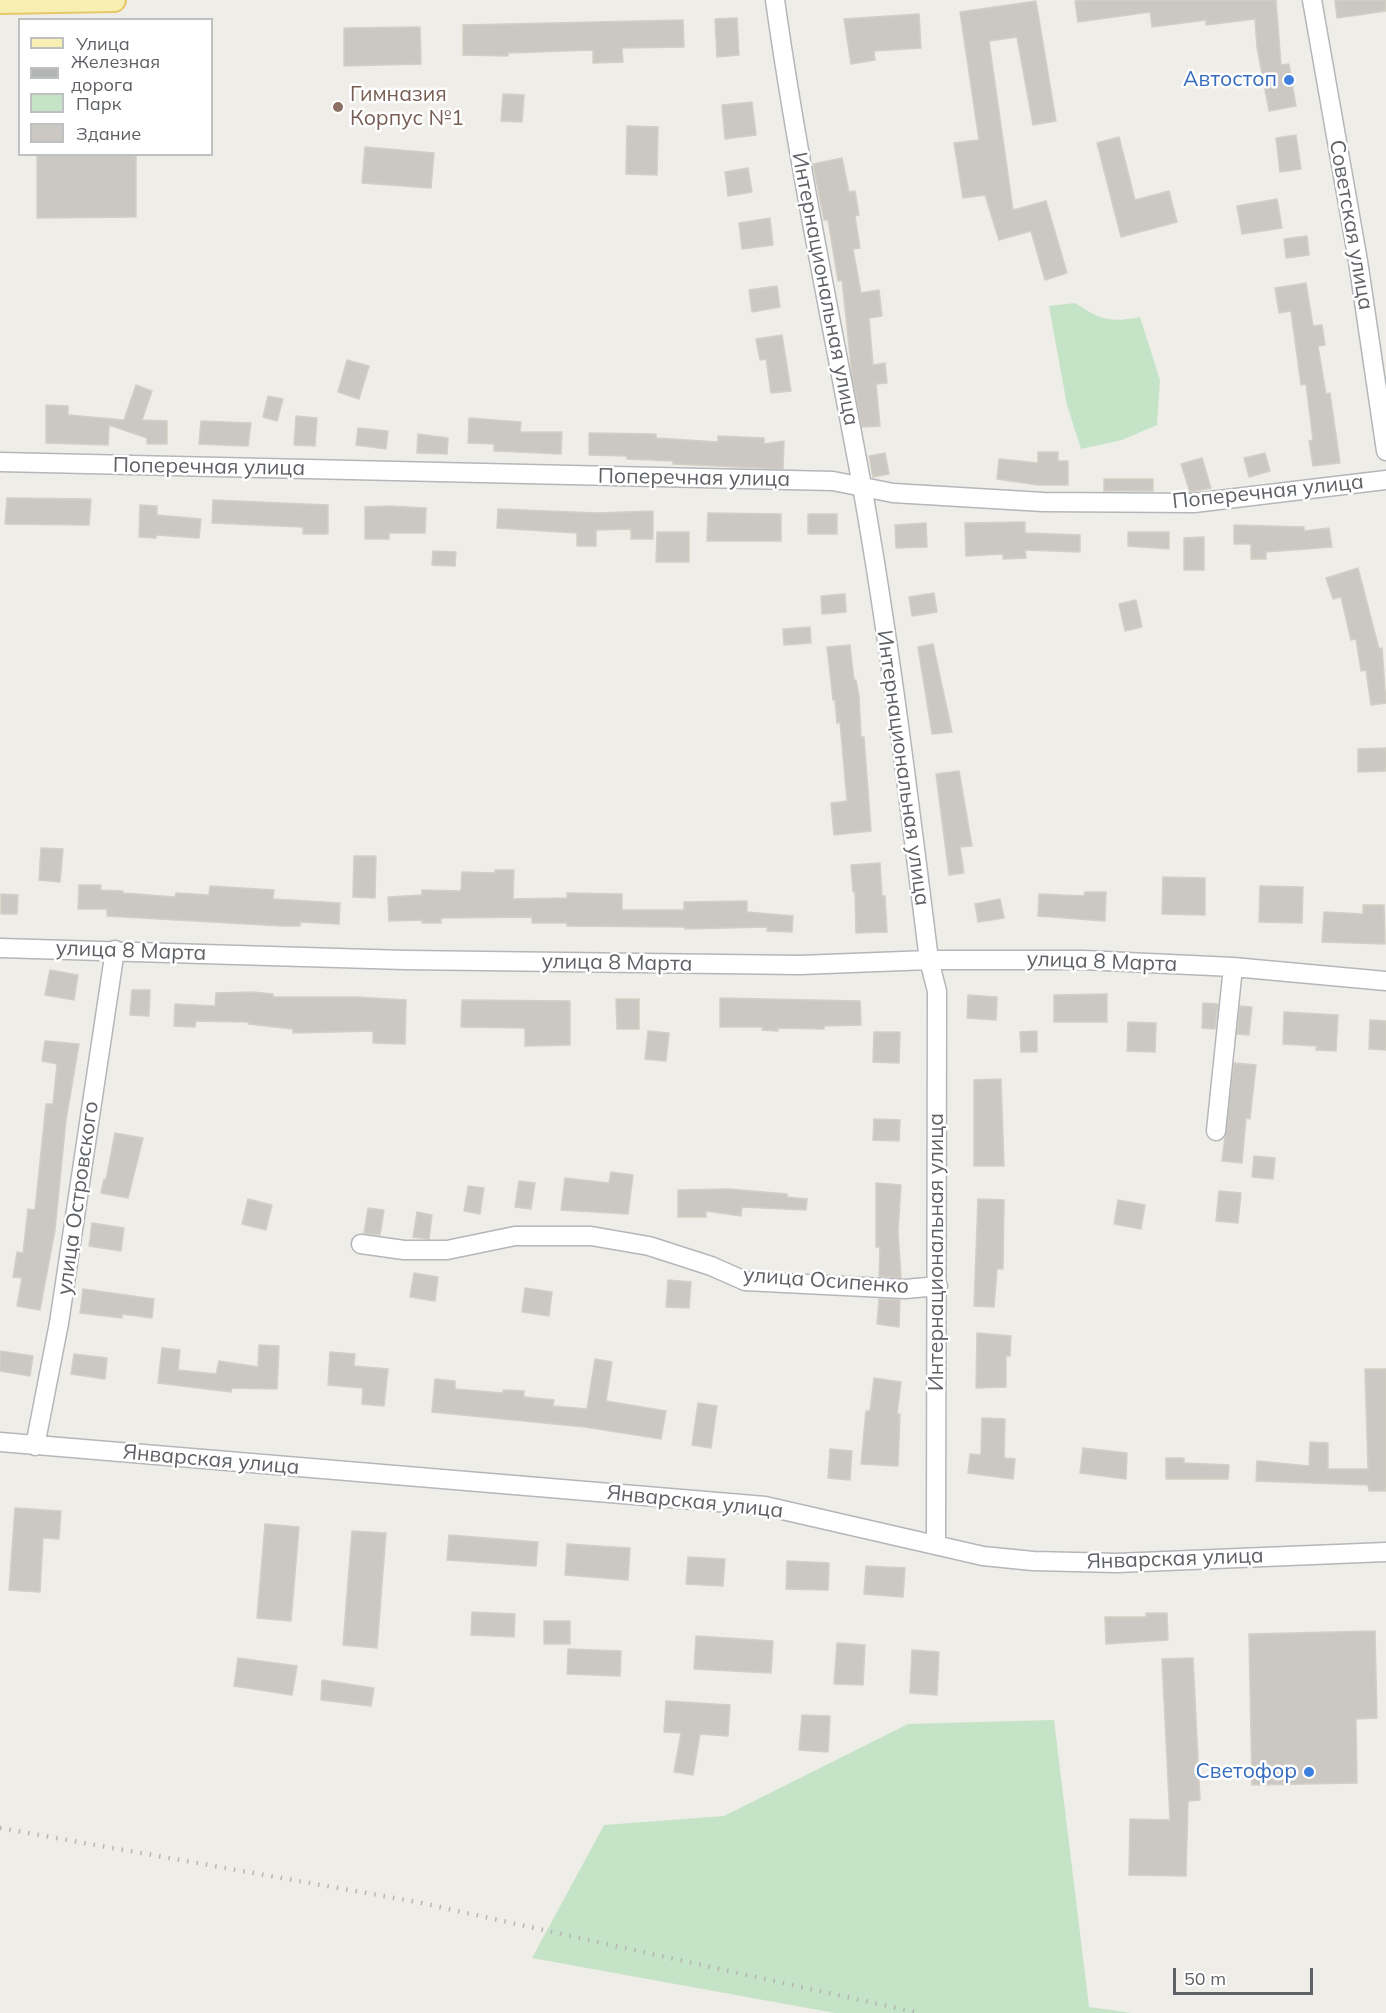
<!DOCTYPE html>
<html>
<head>
<meta charset="utf-8">
<style>
  body { margin:0 }
  #map { position:relative; width:1386px; height:2013px; overflow:hidden; background:#efede7; font-family:Mulish,sans-serif }
  canvas { display:block }
  .legend { position:absolute; left:18px; top:18px; width:195px; height:138px; box-sizing:border-box; background:#fff; border:2px solid #bfc0c1; margin:0; padding:8px 10px; list-style:none; font-size:18px; color:#5e6165 }
  .legend li { display:flex; align-items:center; gap:12px; height:30px }
  .legend b { width:30px; border:2px solid #bfc0c1 }
  .scale { position:absolute; left:1173px; top:1968px; width:140px; height:27px; box-sizing:border-box; border:3px solid #5e6165; border-top:0; padding-left:8px; font-size:18px; line-height:21px; white-space:nowrap; color:#5e6165; -webkit-text-stroke:4px #fff; paint-order:stroke }
</style>
</head>
<body>
<div id="map">
<canvas width="1386" height="2013"></canvas>
<ul class="legend">
<li><b style="height:8px;background:#f8f0b2"></b>Улица</li>
<li><b style="height:8px;background:#b4b5b5"></b>Железная дорога</li>
<li><b style="height:16px;background:#c5e4c7"></b>Парк</li>
<li><b style="height:16px;background:#cbc8c3"></b>Здание</li>
</ul>
<div class="scale">50 m</div>
</div>
<script>
const ctx = document.querySelector('canvas').getContext('2d');
ctx.lineJoin = 'round';
function fillPath(path, color) { ctx.fillStyle = color; ctx.fill(path, 'evenodd'); }
function strokePath(path, color, width, dash) { ctx.strokeStyle = color; ctx.lineWidth = width; ctx.lineCap = dash ? 'butt' : 'round'; ctx.setLineDash(dash || []); ctx.stroke(path); }
function write(font, color, halo, rows, align = 'center') {
  ctx.font = font + ' Mulish,sans-serif'; ctx.lineWidth = 5; ctx.setLineDash([]); ctx.textBaseline = 'middle'; ctx.strokeStyle = halo; ctx.fillStyle = color; for (const [text, x, y, turn = 0] of rows) {
    ctx.save(); ctx.translate(x, y); ctx.rotate((+turn || 0) * Math.PI / 180); ctx.textAlign = isNaN(turn) ? turn : align; if (halo) ctx.strokeText(text, 0, 0); ctx.fillText(text, 0, 0); ctx.restore();
  }
}
fillPath(new Path2D(`
  M1075,303C1101,320 1109,323 1140,317L1160,380L1157,425L1122,440L1081,449L1067,405L1049,306Z
  M1054,1720L1089,2007L1132,2013H835L532,1958L604,1825L724,1816L908,1724Z`), '#c5e4c7');
const building = new Path2D(`
  M1086,0H1276L1281,65L1289,64L1296,106L1269,111L1257,47L1255,19L1206,25V20L1152,27L1150,12L1078,22L1075,1Z
  M1335,0H1386V11L1337,18Z
  M1036,1L1056,121L1033,125L1017,37L989,41L1013,210L1046,201L1067,273L1045,280L1031,231L999,240L985,195L963,198L954,143L979,140L960,12Z
  M919,14L921,48L874,51L875,60L851,64L844,19Z
  M737,18L739,55L717,57L715,19Z
  M683,20L684,47L622,48L623,62L593,63V50L508,53V56L463,55V25Z
  M420,27L421,64L344,66V28Z
  M503,94L524,95L522,122L501,121Z
  M752,102L756,135L725,139L722,105Z
  M627,126L658,127L657,175L626,174Z
  M1296,135L1301,169L1280,172L1276,138Z
  M1119,137L1135,200L1169,191L1177,222L1121,237L1097,143Z
  M365,147L434,153L431,188L362,183Z
  M37,154H136V217L37,218Z
  M842,158L849,192L855,191L859,215L855,216L860,248L853,249L861,293L879,290L882,316L869,318L873,365L885,363L887,383L876,384L880,426L862,427L852,375L842,280L838,281L828,220H824L813,164Z
  M748,168L752,192L728,196L725,172Z
  M1277,199L1282,228L1242,234L1237,206Z
  M770,218L773,245L742,249L739,223Z
  M1307,236L1309,255L1286,258L1284,239Z
  M1306,283L1313,326L1322,325L1325,345L1318,346L1326,394L1330,393L1340,463L1313,466L1309,441L1313,440L1306,384L1301,385L1291,311L1279,313L1275,288Z
  M777,286L780,307L752,312L749,290Z
  M782,335L791,391L771,393L766,359L760,360L756,339Z
  M347,360L369,366L359,399L338,392Z
  M136,385L152,391L142,420L167,421V444H147V438L109,425L108,445L46,443V405L68,406V415L124,420Z
  M268,396L283,399L277,421L263,417Z
  M296,416L317,418L315,446L294,445Z
  M469,418L521,422L520,432H562L561,454L494,451V444L468,443Z
  M201,421L251,423L248,446L199,444Z
  M358,428L388,431L386,449L356,445Z
  M589,433L656,434V438L718,442V436L764,438V444L784,441L783,469L673,464V461L627,459V456L589,455Z
  M418,434L448,438L447,454L417,453Z
  M1038,452H1058V461H1068V485H1038L997,479L999,459L1038,463Z
  M885,453L889,474L873,477L869,456Z
  M1265,453L1270,471L1249,477L1244,458Z
  M1202,458L1211,488L1190,492L1181,464Z
  M1104,479H1153V491H1104Z
  M7,498L91,499L89,525L5,524Z
  M213,500L328,505V534H303V527L212,523Z
  M140,505L157,506V515L201,519L199,538L156,535V538L139,537Z
  M389,506L426,508L425,533H389V539H365V507Z
  M498,509L597,513L653,511V539H631V529L596,530V546H577V533L497,528Z
  M708,513L781,514V541H707Z
  M808,514H837V534H808Z
  M1025,522V533L1080,535V552L1025,550L1026,558L1003,559V554L966,556L965,523Z
  M926,523L927,547L896,548L895,525Z
  M1234,525L1304,527V531L1329,528L1332,547L1266,552V559H1251V544H1234Z
  M657,532H689V562H656Z
  M1128,532H1169V549L1128,546Z
  M1204,537V570H1184V538Z
  M433,551L456,552L455,566L432,565Z
  M1358,568L1379,649L1382,648L1386,703L1371,705L1366,670L1361,671L1356,639L1351,640L1341,597L1333,599L1326,578Z
  M934,593L937,612L912,616L909,597Z
  M845,594L846,612L822,614L821,596Z
  M1136,600L1142,627L1125,631L1119,604Z
  M810,627L811,643L784,645L783,629Z
  M933,644L952,732L932,734L918,647Z
  M850,645L854,680H856L859,696L861,737H864L871,831L834,835L831,803L847,801L840,722L837,723L835,700H833L827,647Z
  M1386,748V771L1358,772V749Z
  M959,771L972,846L960,847L964,873L949,875L936,774Z
  M41,848L63,849L60,882L39,880Z
  M354,856H376L375,898L353,897Z
  M880,863L882,896H885L887,932L856,933L855,892H853L851,865Z
  M495,870H514L513,899L567,898V893L622,894V910H684V902L747,901V912L793,916L792,932L767,931V927L685,929V927L567,926V923H532V917L441,918V923H422V920L389,921L388,897L422,895V890L461,891L462,872L495,873Z
  M1163,877L1205,878V915L1162,914Z
  M79,885H101L100,890L123,891V893L175,897L176,893L209,895L210,886L274,890L273,899L340,903L339,924L300,922V926H282L107,916V909H78Z
  M1260,886L1303,887L1302,923L1259,922Z
  M1085,892H1106L1105,921L1038,916L1039,894L1084,896Z
  M1,894L18,895L17,914H1Z
  M1000,899L1004,918L978,922L975,904Z
  M1363,905H1384L1385,944L1322,942L1324,912L1363,914Z
  M50,970L78,975L74,1000L45,995Z
  M132,990H150L149,1016L130,1015Z
  M253,992L273,994V997H357L406,1000L405,1044L373,1043V1031L293,1033V1029L248,1024L249,1022L196,1021L195,1027L174,1026L175,1004L215,1006L216,993Z
  M1107,994V1022H1054V995Z
  M968,995L997,997L996,1020L967,1018Z
  M720,998L860,1001L861,1025L824,1026V1029L778,1028V1031L762,1030L763,1027H720Z
  M616,999H639V1029H617Z
  M462,1000L570,1001V1045L525,1046V1028L461,1027Z
  M1203,1003L1218,1004L1215,1029L1202,1028Z
  M1240,1006L1252,1007L1249,1035L1237,1034Z
  M1284,1012L1338,1015L1336,1051L1316,1050L1317,1046L1283,1044Z
  M1370,1020L1386,1021V1050L1369,1049Z
  M1128,1022L1156,1023L1155,1052L1127,1051Z
  M648,1031L669,1033L666,1061L645,1059Z
  M1037,1031V1052H1021L1020,1032Z
  M874,1032H900L899,1063L873,1062Z
  M45,1041L79,1044L66,1120L55,1230L40,1310L17,1306L22,1278L13,1277L17,1252L23,1253L28,1209L35,1210L46,1104H53L57,1064L42,1061Z
  M1234,1063L1256,1065L1250,1119L1246,1118L1242,1163L1222,1161Z
  M1001,1079L1004,1166H974V1080Z
  M874,1119L900,1120L899,1141L873,1140Z
  M115,1133L143,1138L128,1198L101,1193L104,1179L106,1180Z
  M1254,1156L1275,1158L1273,1179L1252,1177Z
  M611,1172L633,1175L628,1214L561,1210L565,1178L609,1183Z
  M519,1181L535,1183L531,1209L515,1207Z
  M876,1183L901,1185L898,1231L901,1278L879,1276L880,1247H876Z
  M468,1186L484,1188L480,1214L464,1211Z
  M729,1189L787,1194V1197L807,1199L806,1210L742,1207L741,1216L706,1211V1217H678V1190Z
  M1219,1191L1241,1193L1238,1223L1216,1221Z
  M248,1199L272,1205L266,1230L242,1224Z
  M978,1199L1004,1200L1003,1269H997L994,1307L974,1306Z
  M1118,1200L1145,1205L1141,1229L1114,1224Z
  M368,1208L384,1210L380,1235L364,1233Z
  M417,1212L432,1215L429,1239L413,1237Z
  M92,1223L124,1228L121,1251L89,1246Z
  M414,1273L438,1277L435,1301L410,1297Z
  M668,1280L691,1282L689,1308L666,1307Z
  M525,1288L552,1292L549,1316L522,1312Z
  M83,1289L154,1299L152,1318L122,1314V1318L80,1313Z
  M879,1299L900,1300L899,1327L877,1324Z
  M977,1333L1011,1336L1010,1356H1006V1387L976,1388Z
  M259,1345L279,1346L277,1389L232,1388L231,1392L158,1383L162,1348L180,1350L178,1370L216,1374L219,1361L258,1367Z
  M0,1351L33,1356L30,1376L0,1371Z
  M330,1352L355,1354L354,1366L388,1369L384,1406L362,1404L363,1388L328,1385Z
  M74,1354L107,1358L105,1379L71,1374Z
  M595,1359L612,1362L606,1401L666,1411L661,1439L585,1427L432,1412L435,1379L455,1381V1389L503,1393V1390L524,1391V1397L554,1400L553,1406L587,1409Z
  M1365,1369H1386V1491H1369L1368,1485L1256,1481L1257,1461L1309,1466L1310,1442L1328,1443V1469H1368Z
  M874,1378L901,1382L897,1414H900L898,1466L861,1464L866,1411H870Z
  M698,1403L717,1406L711,1448L692,1445Z
  M982,1418L1005,1419L1004,1458L1015,1459L1013,1479L968,1473L970,1454L981,1455Z
  M1083,1448L1127,1453L1126,1479L1080,1473Z
  M830,1449L852,1451L850,1480L828,1478Z
  M1166,1458H1184V1463L1229,1465L1228,1479H1166Z
  M15,1508L61,1511L59,1539L43,1538L40,1592L9,1590Z
  M265,1524L299,1527L291,1621L257,1618Z
  M352,1531L386,1533L377,1648L343,1645Z
  M449,1535L538,1542L536,1566L447,1560Z
  M567,1544L630,1548L628,1580L565,1575Z
  M688,1557L725,1559L723,1586L686,1584Z
  M787,1561L829,1563L828,1590L786,1589Z
  M866,1566L905,1568L903,1597L864,1594Z
  M472,1612L515,1614L514,1637L471,1635Z
  M1146,1613H1167L1168,1640L1106,1644L1105,1617H1146Z
  M544,1621H570V1644H544Z
  M1375,1631L1377,1718L1356,1719L1357,1783L1252,1785L1249,1634Z
  M696,1636L773,1641L771,1673L694,1669Z
  M837,1643L865,1645L863,1685L834,1684Z
  M568,1649L621,1651L620,1676L567,1674Z
  M912,1650L939,1652L937,1695L910,1693Z
  M238,1658L297,1666L292,1695L234,1686Z
  M1193,1658L1200,1800L1188,1801L1186,1876L1129,1875L1130,1819L1170,1820L1162,1659Z
  M322,1680L374,1688L371,1706L321,1700Z
  M666,1701L730,1705L728,1736L700,1734L693,1775L674,1772L681,1733L664,1732Z
  M802,1715L830,1716L828,1752L799,1750Z`);
fillPath(building, '#cbc8c3');
strokePath(building, '#d3cfc5', 1.5);
const minor = new Path2D(`
  M775,0C798,163 832,324 862,486C890,643 909,801 929,960L937,991L936,1545
  M1312,0L1358,261L1386,451
  M0,462L833,481L893,493L1043,502L1194,503L1386,480
  M0,948L405,960L800,965L929,960H1084L1233,967L1386,981
  M1216,1131L1233,967
  M361,1244L404,1250H447L515,1236H591L649,1246L711,1266L745,1281L905,1289L938,1286
  M0,1442L765,1506L983,1556L1033,1561L1117,1563L1386,1552
  M35,1446L59,1323L115,950`);
const major = new Path2D(`
  M0,2L114,0`);
strokePath(minor, '#b4b6ba', 21);
strokePath(major, '#e6c869', 26);
strokePath(minor, '#fff', 18);
strokePath(major, '#f8f0b2', 22);
strokePath(new Path2D(`
  M0,1828L417,1902L919,2013`), '#b4b5b5', 4.5, [1.5, 8]);
for (const [x, y, r, color] of [
  [1289,80,6,"#3f7fe0"],
  [338,107,6,"#8d6e63"],
  [1309,1772,6,"#3f7fe0"]
]) { const dot = new Path2D(); dot.arc(x, y, r, 0, 2 * Math.PI); ctx.fillStyle = color; ctx.fill(dot); strokePath(dot, '#fff', 2); }
write('21px', '#366cbe', '#fff', [
  ["Автостоп",1277,80],
  ["Светофор",1297,1772]
], 'right');
write('21px', '#785e54', '#fff', [
  ["Гимназия",350,95],
  ["Корпус №1",350,119]
], 'left');
write('21px', '#5e6165', '#fff', [
  ["Советская улица",1351,225,80],
  ["Интернациональная улица",825,289,79],
  ["Поперечная улица",209,467,1],
  ["Поперечная улица",694,478,1],
  ["Поперечная улица",1268,492,-6],
  ["Интернациональная улица",903,768,82],
  ["улица 8 Марта",131,951,2],
  ["улица 8 Марта",1102,962,2],
  ["улица 8 Марта",617,963,1],
  ["улица Островского",78,1198,-82],
  ["Интернациональная улица",937,1252,-90],
  ["улица Осипенко",826,1281,4],
  ["Январская улица",211,1460,5],
  ["Январская улица",695,1502,6],
  ["Январская улица",1175,1559,-2]
]);
</script>
</body>
</html>
